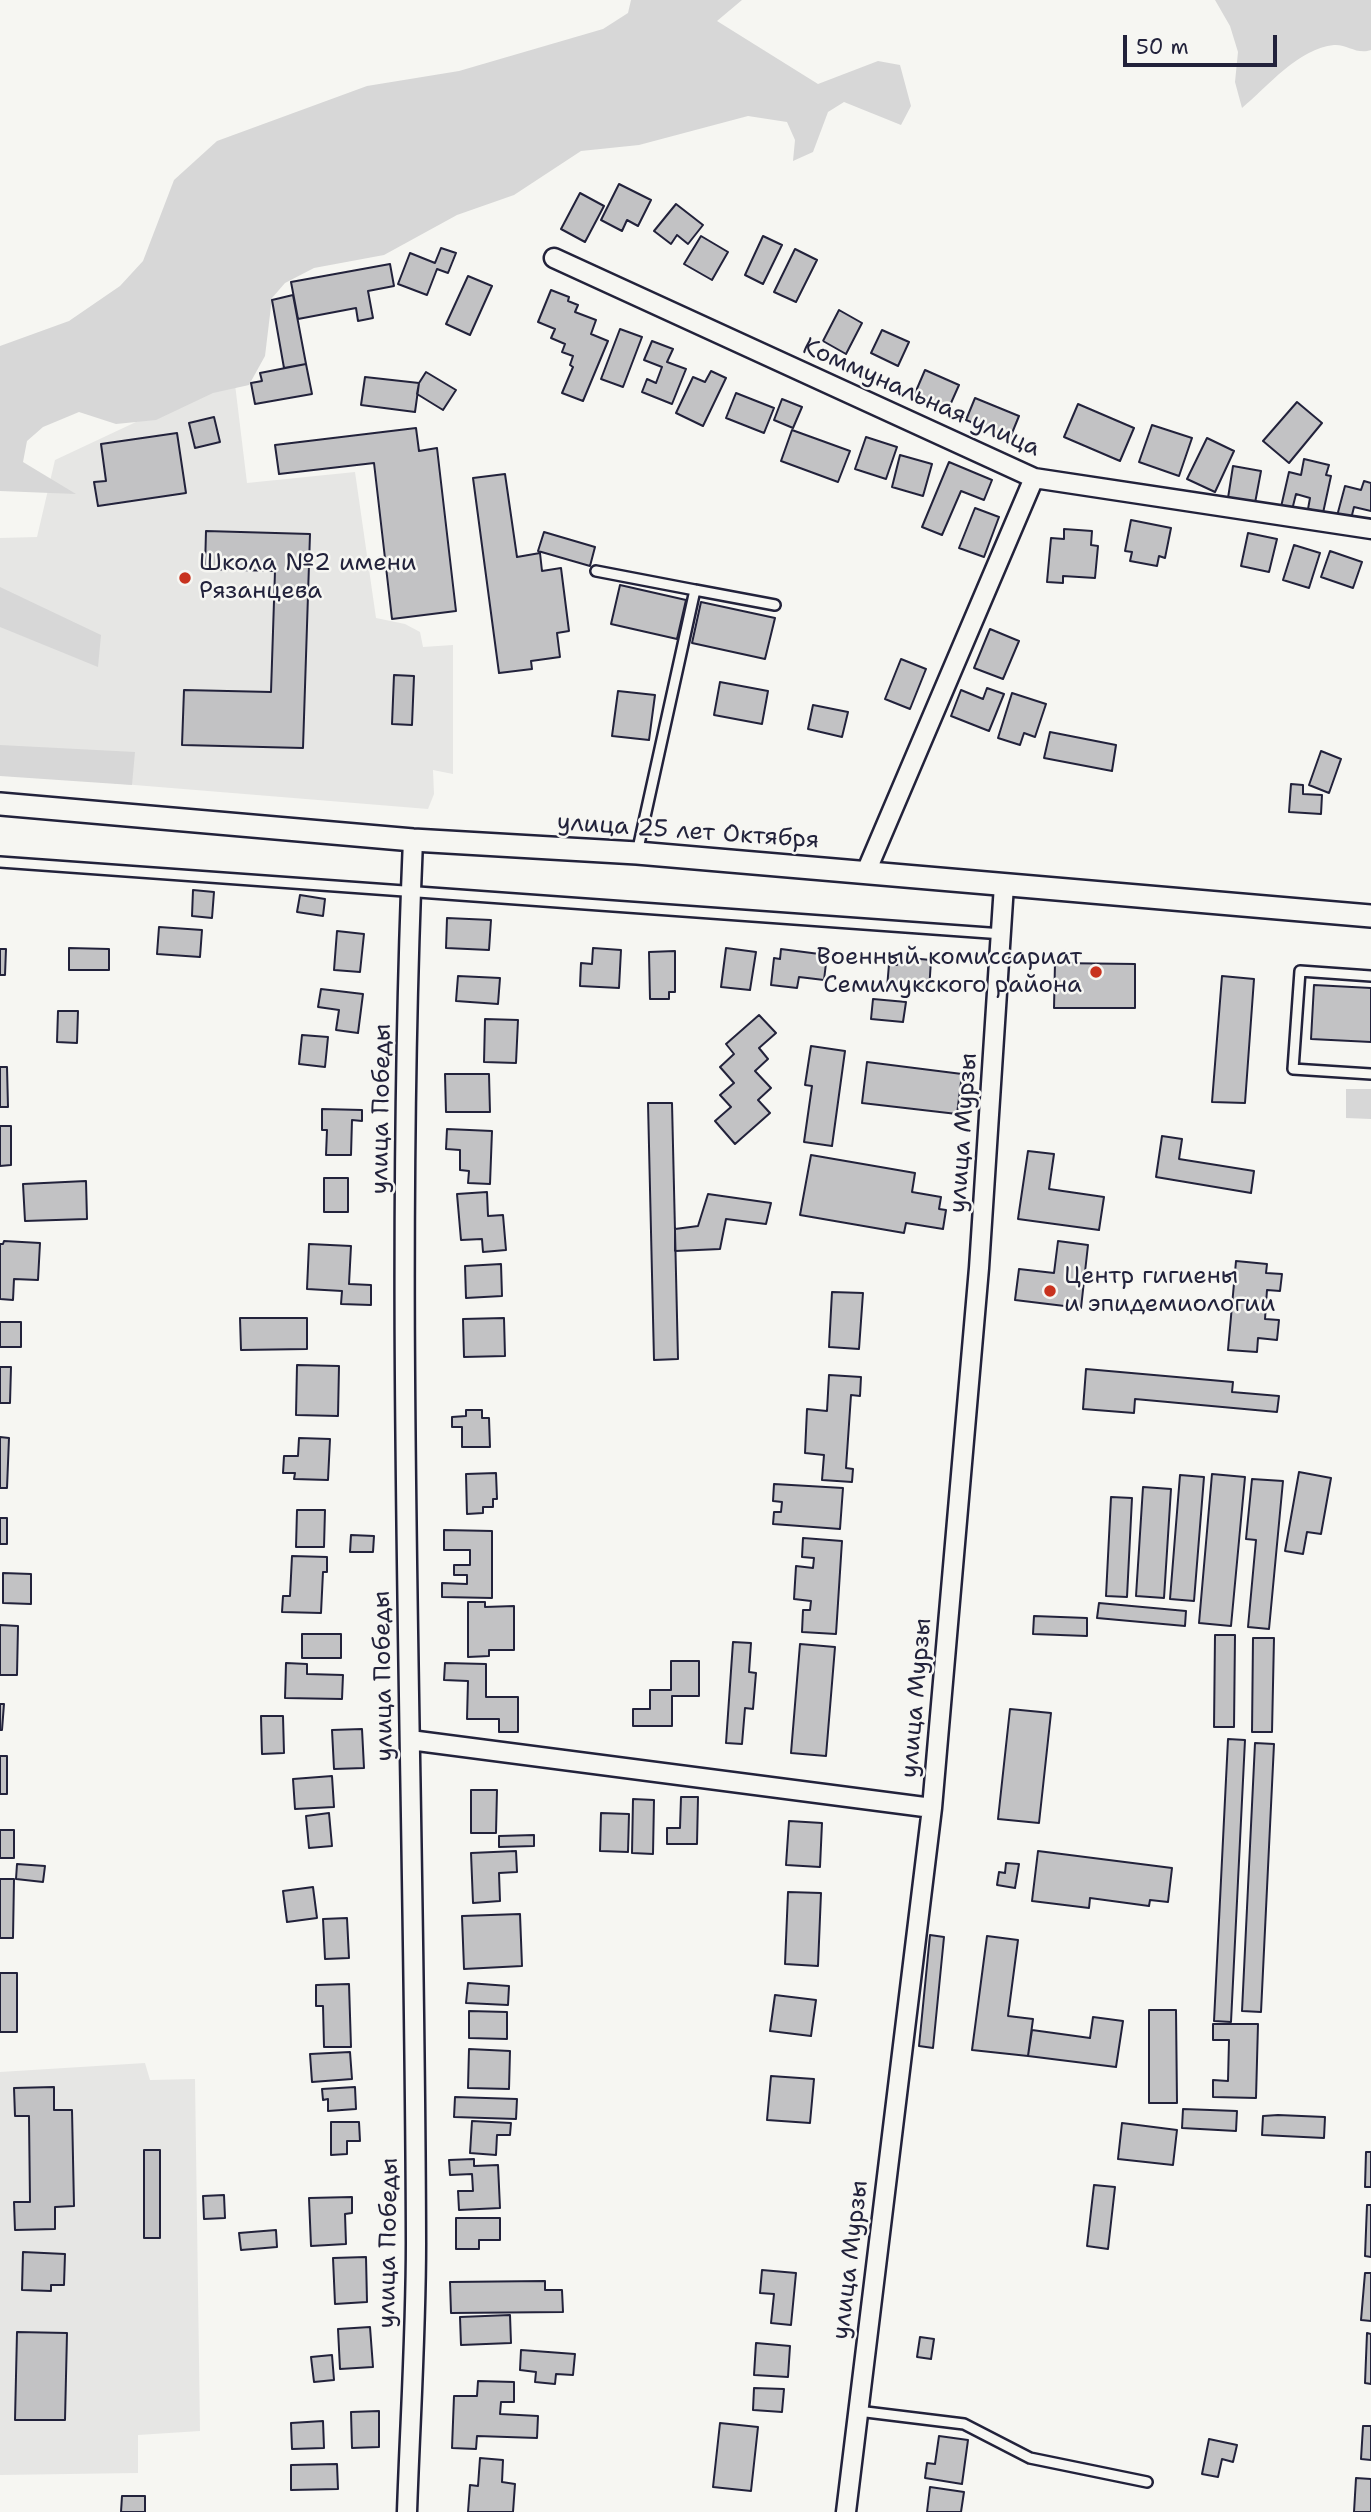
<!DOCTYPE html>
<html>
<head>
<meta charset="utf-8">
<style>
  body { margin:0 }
  #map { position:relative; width:1371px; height:2512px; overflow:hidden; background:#f6f6f2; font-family:"Shantell Sans",sans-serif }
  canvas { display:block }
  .scale { position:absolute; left:1123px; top:35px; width:154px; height:32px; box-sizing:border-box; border:4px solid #22223b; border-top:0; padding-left:9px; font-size:21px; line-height:24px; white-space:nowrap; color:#22223b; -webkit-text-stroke:5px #f6f6f2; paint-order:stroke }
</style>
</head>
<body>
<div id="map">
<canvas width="1371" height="2512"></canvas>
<div class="scale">50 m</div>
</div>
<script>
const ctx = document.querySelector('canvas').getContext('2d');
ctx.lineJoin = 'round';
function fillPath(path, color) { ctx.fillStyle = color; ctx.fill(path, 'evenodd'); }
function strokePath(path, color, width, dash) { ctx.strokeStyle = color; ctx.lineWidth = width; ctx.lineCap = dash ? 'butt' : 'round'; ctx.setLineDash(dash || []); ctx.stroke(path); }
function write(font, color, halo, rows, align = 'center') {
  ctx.font = font + ' "Shantell Sans",sans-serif'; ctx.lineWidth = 5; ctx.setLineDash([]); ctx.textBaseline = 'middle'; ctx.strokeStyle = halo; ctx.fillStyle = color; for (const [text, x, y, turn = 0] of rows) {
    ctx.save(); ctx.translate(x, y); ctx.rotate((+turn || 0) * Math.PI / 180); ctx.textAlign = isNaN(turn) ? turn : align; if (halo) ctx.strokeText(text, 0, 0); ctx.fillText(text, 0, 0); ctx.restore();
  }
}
fillPath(new Path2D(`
  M234,376L247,483L355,472L376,618L405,624L420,632L423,647L453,645V774L433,770L434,794L428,809L0,774V538L37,537L55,460Z
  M145,2063L150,2080L195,2079L200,2431L138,2435V2473L0,2475V2072Z`), '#e6e6e4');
fillPath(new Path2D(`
  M631,0H742L717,21L818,84L878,61L900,65L911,106L901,125L844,102L828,112L813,152L793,161L795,140L787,122L748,116L639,145L581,151L514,195L457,215L384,255L314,268L285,283L272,298L265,356L249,385L213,393L156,420L116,424L79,412L43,427L27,441L23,462L76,494L0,491V346L69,321L120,286L143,261L174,180L217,141L367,86L459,71L603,29L628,13Z
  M1215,0H1371V50C1357,55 1347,44 1334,45C1299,48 1267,87 1242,108L1235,82L1238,52L1230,26Z
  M0,587L101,635L98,667L0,627Z
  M0,745L135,752L132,785L0,776Z
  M1346,1089H1371V1119L1346,1118Z`), '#d7d7d7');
const building = new Path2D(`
  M619,184L651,200L638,226L627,220L622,231L601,220Z
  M580,193L604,206L585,242L561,229Z
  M676,204L703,225L688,244L677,235L671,244L654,231Z
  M701,236L728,252L712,280L684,264Z
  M763,236L782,245L763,284L745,275Z
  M441,248L456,253L448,273L437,269L427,295L398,284L410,253L435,263Z
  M795,249L817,260L796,302L774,292Z
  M390,264L394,286L368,291L373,318L358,321L356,308L298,319L291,282Z
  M468,276L492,286L470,335L446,324Z
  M551,290L569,297L568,301L578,305L575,312L596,320L591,334L608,341L583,401L562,393L573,367L570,365L573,356L562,352L565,344L551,338L555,329L538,322Z
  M293,295L306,364L284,368L272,300Z
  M839,310L862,323L846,354L823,341Z
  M620,329L642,337L623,387L601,379Z
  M882,330L909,342L898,366L871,353Z
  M652,341L673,349L667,362L686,369L672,404L642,392L647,379L656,383L662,367L644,360Z
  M306,364L312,394L255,404L251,383L262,381L260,373Z
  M925,370L959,385L947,412L913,398Z
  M711,371L726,378L703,426L676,413L693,377L705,382Z
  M426,372L456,390L443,410L417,394L419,383Z
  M365,377L419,383L415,412L361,405Z
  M736,393L774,408L764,433L726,418Z
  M975,398L1019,416L1010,438L966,420Z
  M782,399L802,407L793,428L774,420Z
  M1297,402L1322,423L1289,463L1263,441Z
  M1078,404L1134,428L1120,461L1064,437Z
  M214,417L220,442L195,448L189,423Z
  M1152,425L1192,438L1179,476L1139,462Z
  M416,428L419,451L437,448L456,611L392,619L374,463L279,474L275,445Z
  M792,430L850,451L838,482L781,461Z
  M177,433L186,493L98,506L94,482L106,481L101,444Z
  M866,437L897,447L886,479L855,469Z
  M1207,438L1234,451L1215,492L1187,479Z
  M900,455L932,464L923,496L892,487Z
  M1304,459L1329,465L1326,475L1331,476L1323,513L1308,509L1310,498L1296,494L1292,510L1281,507L1289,472L1301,475Z
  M949,462L992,480L984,500L961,491L942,535L922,527Z
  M1233,466L1261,471L1255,503L1228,498Z
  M505,474L517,557L540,553L542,571L561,568L569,631L557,633L560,657L531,661L532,669L499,673L473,478Z
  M1364,481L1371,483V511L1354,507L1351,519L1337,516L1345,486L1361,490Z
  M975,508L999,517L984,557L959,548Z
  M1131,520L1171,528L1165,558L1159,556L1157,566L1130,561L1132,552L1125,551Z
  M1064,529L1092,531L1091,545L1098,546L1095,578L1063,576V583L1047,582L1051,538L1064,539Z
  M206,531L310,534L303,748L182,745L184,690L271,692L275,571L205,569Z
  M544,532L595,547L590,566L538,551Z
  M1248,533L1277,539L1269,572L1241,566Z
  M1294,545L1320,553L1309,588L1283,580Z
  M1330,551L1362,562L1353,588L1321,577Z
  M620,585L686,600L677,639L611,624Z
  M701,602L775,618L765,659L692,643Z
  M990,629L1019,641L1003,679L974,668Z
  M901,659L926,669L910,709L885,699Z
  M394,675L414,676L412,725L392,724Z
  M720,682L768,691L762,724L714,715Z
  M987,688L1004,694L989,731L951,716L961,690L983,699Z
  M618,691L655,695L649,740L612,736Z
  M1012,693L1046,704L1035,737L1024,733L1020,745L998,738Z
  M813,705L848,712L842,737L808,729Z
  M1050,732L1116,745L1112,771L1044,758Z
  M1321,751L1341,759L1329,793L1309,785Z
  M1291,784L1303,785V794L1322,795L1321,814L1289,812Z
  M193,890L214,892L212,918L192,916Z
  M300,895L325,899L323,916L297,912Z
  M447,918L491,920L489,950L446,948Z
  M159,927L202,930L200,957L157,954Z
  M337,931L364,934L360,972L334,970Z
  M69,948L109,949V970H69Z
  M593,948L621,950L619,988L580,986L581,963L592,964Z
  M726,948L756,952L750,990L721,987Z
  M0,949H6L5,975H0Z
  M781,949L827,955L824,980L799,977L797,988L771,985L774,958L780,959Z
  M675,951V992H669V999H650L649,952Z
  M898,957L931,960L929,991L887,988L889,964L897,965Z
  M1055,963L1135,964V1008H1054Z
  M458,976L500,978L498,1004L456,1001Z
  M1222,976L1254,979L1245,1103L1212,1102Z
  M1314,985L1371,988V1042L1311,1039Z
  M321,989L363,994L358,1033L336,1030L339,1010L318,1007Z
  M873,999L906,1002L903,1022L871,1019Z
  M58,1011H78L77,1043L57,1042Z
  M759,1015L776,1033L759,1048L768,1059L755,1071L771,1088L758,1100L770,1113L735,1144L715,1121L731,1107L720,1095L734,1083L720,1067L734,1054L726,1044Z
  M485,1019L518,1020L516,1063L484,1062Z
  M302,1035L328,1037L325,1067L299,1064Z
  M811,1046L845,1051L832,1146L804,1142L812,1086L805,1085Z
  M867,1062L962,1074L957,1114L862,1103Z
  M0,1067H7L8,1107H0Z
  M445,1074H489L490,1112H446Z
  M648,1103H672L678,1359L654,1360Z
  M322,1109L362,1110V1121L352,1120L351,1155H326L327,1130H322Z
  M0,1126H11V1165L0,1166Z
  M447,1129L492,1131L490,1184L468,1183L469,1171L460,1170V1150L446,1149Z
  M1162,1136L1182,1139L1179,1159L1254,1171L1251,1193L1156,1177Z
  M1028,1151L1054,1154L1049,1189L1104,1197L1099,1230L1018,1219Z
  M811,1155L915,1173L912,1192L941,1197L939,1209L946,1210L943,1229L906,1223L904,1233L800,1215Z
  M324,1178H348V1212H324Z
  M86,1181L87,1219L25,1221L23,1184Z
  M487,1192L488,1216L503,1215L506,1250L483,1252L482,1239L461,1240L457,1194Z
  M708,1194L771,1203L766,1224L726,1219L720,1249L675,1251V1229L698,1226Z
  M4,1241L40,1243L38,1280L14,1279L13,1300L0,1299V1244H3Z
  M1058,1241L1088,1245L1081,1308L1015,1300L1019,1269L1054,1273Z
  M309,1244L351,1246L349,1284L371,1285V1305L341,1304L342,1291L307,1289Z
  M1236,1261L1267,1264L1266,1273L1282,1274L1280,1291L1267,1290L1265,1319L1279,1320L1277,1340L1258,1338L1257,1352L1228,1350Z
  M501,1264L502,1296L466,1298L465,1266Z
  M832,1292L863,1293L859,1349L829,1347Z
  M240,1318H307V1349L241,1350Z
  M504,1318L505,1356L464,1357L463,1319Z
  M0,1322H21V1347H0Z
  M297,1365L339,1366L338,1416L296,1415Z
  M0,1367H11L10,1403H0Z
  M1086,1369L1233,1382L1232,1392L1279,1396L1277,1412L1135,1399L1134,1413L1083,1409Z
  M829,1375L861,1377L860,1396L851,1395L846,1468L853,1469L852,1482L822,1480L824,1455L805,1453L807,1409L827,1411Z
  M466,1410H482V1418H489L490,1447H462V1427H452V1417L466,1416Z
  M0,1437L9,1438L7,1488H0Z
  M299,1438L330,1439L328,1480L294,1479L295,1473H283L284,1456H298Z
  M1299,1472L1331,1478L1321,1534L1307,1532L1303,1554L1285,1551Z
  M496,1473L497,1499H493V1507H483V1513L467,1514L466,1474Z
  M1212,1474L1245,1477L1231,1626L1199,1623Z
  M1180,1475L1204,1477L1194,1601L1170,1599Z
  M1252,1479L1283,1481L1269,1629L1248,1627L1256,1540L1246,1539Z
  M774,1484L843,1488L840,1529L773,1524L774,1512H781L782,1502L773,1501Z
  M1143,1487L1171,1489L1164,1598L1136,1596Z
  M1111,1497L1132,1498L1127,1597L1106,1596Z
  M297,1510H325L324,1547H296Z
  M0,1518H7V1544H0Z
  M444,1530L492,1531V1598L442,1597V1583L467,1584V1575H454V1565H470V1550H444Z
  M351,1535L374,1536L373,1552H350Z
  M803,1538L842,1541L836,1634L802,1632L803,1610H810L811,1601L794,1599L796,1566L813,1568L814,1558L802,1557Z
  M292,1556L327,1557V1572H323L321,1613L282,1612L283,1596H290Z
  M3,1573L31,1574V1604L3,1603Z
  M468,1602H485V1607L514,1606V1650H489V1656L468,1657Z
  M1099,1603L1186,1611L1185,1626L1097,1618Z
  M1034,1616L1087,1618V1636L1033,1634Z
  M0,1625L18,1626L17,1675H0Z
  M302,1634H341V1658H302Z
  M1215,1635H1235L1234,1727H1214Z
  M1253,1638H1274L1272,1732H1252Z
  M733,1642L751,1643L749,1672L756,1673L753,1709L745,1708L742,1744L726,1743Z
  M800,1644L835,1647L826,1756L791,1753Z
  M671,1661H699V1696H672V1726H633V1709H650V1690H671Z
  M286,1663L307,1664V1674L343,1675L342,1699L285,1698Z
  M445,1663L486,1664V1697H518V1732H499V1719H467L468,1681L444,1680Z
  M0,1704H4L2,1730H0Z
  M1010,1709L1051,1713L1039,1823L998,1819Z
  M261,1716H283L284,1753L262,1754Z
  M362,1729L364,1768L334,1769L332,1730Z
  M1228,1739L1245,1740L1231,2022L1214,2021Z
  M1255,1743L1274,1744L1261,2012L1242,2011Z
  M0,1756H7V1794H0Z
  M332,1776L334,1807L295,1809L293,1779Z
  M471,1790H497L496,1833H471Z
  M681,1797H698L697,1844H667V1828H680Z
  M633,1799L654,1800L653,1854L632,1853Z
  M329,1813L332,1846L309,1848L306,1816Z
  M601,1813L629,1814L628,1852L600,1851Z
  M789,1821L822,1823L820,1867L786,1865Z
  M0,1830H14V1858H0Z
  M534,1835V1846L499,1847V1836Z
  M516,1851L517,1872L499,1873L500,1901L473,1903L471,1853Z
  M1038,1851L1172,1868L1168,1902L1150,1900L1149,1906L1090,1898L1089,1908L1032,1901Z
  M1006,1863L1019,1864L1015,1888L997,1885L999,1872L1005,1873Z
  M17,1864L45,1866L43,1882L16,1879Z
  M0,1879H14L13,1938H0Z
  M313,1887L317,1918L287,1922L283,1891Z
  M788,1892L821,1893L818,1966L785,1964Z
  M520,1914L522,1966L464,1969L462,1916Z
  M347,1918L349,1958L325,1959L323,1919Z
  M930,1935L944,1937L933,2048L919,2046Z
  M987,1936L1018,1940L1008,2016L1033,2019L1028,2056L972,2050Z
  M0,1973H17V2032H0Z
  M468,1983L509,1986L508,2005L466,2003Z
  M349,1984L351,2047H324L323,2006H316V1985Z
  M775,1995L816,2000L811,2036L770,2031Z
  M1149,2010H1176L1177,2103H1149Z
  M469,2011L507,2012V2039L469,2038Z
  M1093,2017L1123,2021L1116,2067L1028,2056L1032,2030L1090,2038Z
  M1213,2024H1258L1256,2098L1213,2097V2080L1228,2081L1229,2040H1213Z
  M469,2049L510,2051L509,2089L468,2088Z
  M350,2052L352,2079L312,2082L310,2054Z
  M771,2076L814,2079L810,2123L767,2120Z
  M54,2087V2110H72L74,2206L55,2207V2229L15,2230L14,2202H30L29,2116H15L14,2088Z
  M355,2087L356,2109L328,2111V2099L323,2100L322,2089Z
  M455,2097L517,2099L516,2119L454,2117Z
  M1183,2109L1237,2111L1236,2131L1182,2128Z
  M1278,2115L1325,2117L1324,2138L1262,2135L1263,2116Z
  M472,2121L511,2123L510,2135H497L496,2155L470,2153Z
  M331,2122H359L360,2141H347V2154L331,2155Z
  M1122,2123L1177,2130L1173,2165L1118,2159Z
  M144,2150H160V2238H144Z
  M1366,2152H1371V2187H1365Z
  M474,2159V2166L498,2165L500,2208L459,2210L458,2191H473L472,2174L450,2175L449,2160Z
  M1094,2185L1115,2187L1108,2249L1087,2246Z
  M224,2195L225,2218L204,2219L203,2196Z
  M352,2197V2213L345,2214L346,2244L311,2246L309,2198Z
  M1367,2205H1371V2257L1365,2256Z
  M456,2218H500V2240H479V2249H456Z
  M276,2230L277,2247L241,2250L239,2233Z
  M23,2252L65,2254L64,2285H51V2291L22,2290Z
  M366,2257L367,2302L335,2304L333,2258Z
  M762,2270L796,2273L791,2325L771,2323L774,2294L760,2293Z
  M1365,2273H1371V2321L1361,2320Z
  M545,2281V2290H562L563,2312L451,2313L450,2282Z
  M510,2315L511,2343L461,2345L460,2317Z
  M370,2327L373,2367L340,2369L338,2329Z
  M17,2332L67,2333L65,2420H15Z
  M1367,2333L1371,2334V2384L1365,2383Z
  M920,2337L934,2339L931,2359L917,2357Z
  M756,2343L790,2346L788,2377L754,2375Z
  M521,2350L575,2354L573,2375L556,2374L555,2384L535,2382L536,2372L520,2370Z
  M332,2355L334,2380L314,2382L311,2357Z
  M478,2381L514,2382V2402H501L500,2414L538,2416L537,2438L477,2436L476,2449L452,2448L454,2396H477Z
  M754,2388L784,2389L782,2412L753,2410Z
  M379,2411V2447L352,2448L351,2412Z
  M323,2421L324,2448L292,2449L291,2423Z
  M720,2423L758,2427L751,2491L713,2487Z
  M1363,2426H1371V2460L1361,2459Z
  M939,2436L968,2440L962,2484L925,2478L927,2463L935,2464Z
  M1209,2439L1237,2445L1233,2462L1222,2459L1218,2477L1202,2474Z
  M480,2458L503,2460L502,2482L515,2484L513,2512H468L470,2485L478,2486Z
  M337,2464L338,2489L291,2490V2465Z
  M1356,2478L1371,2479V2512H1354Z
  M930,2487L964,2492L961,2512H927Z
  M122,2496H145V2512H121Z`);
fillPath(building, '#c2c2c4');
strokePath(building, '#22223b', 2);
const service = new Path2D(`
  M596,571L695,590L637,853
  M695,590L775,605
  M0,862L1003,934
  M1371,976L1300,971L1293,1069L1371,1074
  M858,2411L964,2424L1030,2458L1147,2482`);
const minor = new Path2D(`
  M554,258L1034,478L1371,529
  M866,872L1034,478
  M410,1740L932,1808
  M407,2512C410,2423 416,2333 416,2243C415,1776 393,1308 413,840
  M846,2512L932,1808L979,1268L1004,885`);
const tertiary = new Path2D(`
  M0,804L413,840L637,853L1371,916`);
strokePath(service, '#22223b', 14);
strokePath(minor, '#22223b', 23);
strokePath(tertiary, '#22223b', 26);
strokePath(service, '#f6f6f2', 9);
strokePath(minor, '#f6f6f2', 18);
strokePath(tertiary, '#f6f6f2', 21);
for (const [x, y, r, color] of [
  [185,578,7,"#c8321e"],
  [1096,972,7,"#c8321e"],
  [1050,1291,7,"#c8321e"]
]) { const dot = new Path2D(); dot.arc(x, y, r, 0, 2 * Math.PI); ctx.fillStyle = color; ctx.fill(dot); strokePath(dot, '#f6f6f2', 2.5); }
write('24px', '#22223b', '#f6f6f2', [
  ["Коммунальная улица",921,398,24],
  ["улица 25 лет Октября",688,832,4],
  ["улица Победы",382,1109,-89],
  ["улица Мурзы",964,1133,-86],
  ["улица Победы",384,1676,-91],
  ["улица Мурзы",917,1698,-85],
  ["улица Победы",389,2243,-89],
  ["улица Мурзы",851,2260,-83]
]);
write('24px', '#22223b', '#f6f6f2', [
  ["Школа №2 имени",199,564],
  ["Рязанцева",199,592],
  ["Военный комиссариат",1082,958,"right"],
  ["Семилукского района",1082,986,"right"],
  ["Центр гигиены",1064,1277],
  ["и эпидемиологии",1064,1305]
], 'left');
</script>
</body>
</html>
